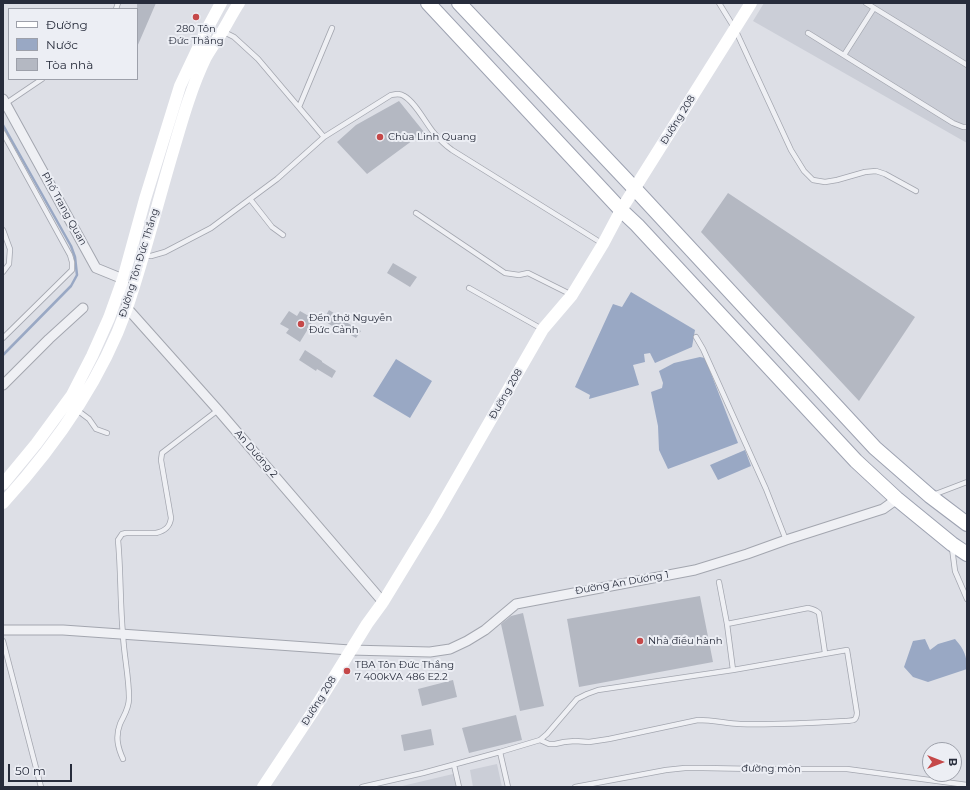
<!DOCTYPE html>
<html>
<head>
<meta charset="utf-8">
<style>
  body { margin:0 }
  #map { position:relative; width:970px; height:790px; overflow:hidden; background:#dddfe6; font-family:Montserrat,sans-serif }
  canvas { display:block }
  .frame { position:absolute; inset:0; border:4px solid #272c3b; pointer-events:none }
  .legend { position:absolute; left:8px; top:8px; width:130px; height:72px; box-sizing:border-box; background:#eceef4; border:1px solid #9da0aa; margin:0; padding:5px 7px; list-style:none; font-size:12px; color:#272c3b }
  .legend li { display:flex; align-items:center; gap:8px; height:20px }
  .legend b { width:20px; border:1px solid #9da0aa }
  .north { position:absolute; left:922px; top:742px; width:40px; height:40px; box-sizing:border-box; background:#eceef4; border:1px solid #9da0aa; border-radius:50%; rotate:90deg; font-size:11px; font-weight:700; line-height:16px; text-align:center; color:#272c3b }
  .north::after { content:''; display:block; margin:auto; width:14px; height:18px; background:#c54849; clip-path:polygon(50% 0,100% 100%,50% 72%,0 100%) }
  .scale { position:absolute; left:8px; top:764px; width:64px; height:18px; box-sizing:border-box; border:2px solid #272c3b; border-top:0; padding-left:5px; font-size:12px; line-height:14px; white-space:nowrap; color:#272c3b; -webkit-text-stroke:3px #eceef4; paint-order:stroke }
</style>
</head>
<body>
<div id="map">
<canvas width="970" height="790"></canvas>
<div class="frame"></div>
<ul class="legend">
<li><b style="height:5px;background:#fff"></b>Đường</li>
<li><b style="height:11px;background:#99a8c4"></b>Nước</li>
<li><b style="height:11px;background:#b4b8c2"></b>Tòa nhà</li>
</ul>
<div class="north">B</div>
<div class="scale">50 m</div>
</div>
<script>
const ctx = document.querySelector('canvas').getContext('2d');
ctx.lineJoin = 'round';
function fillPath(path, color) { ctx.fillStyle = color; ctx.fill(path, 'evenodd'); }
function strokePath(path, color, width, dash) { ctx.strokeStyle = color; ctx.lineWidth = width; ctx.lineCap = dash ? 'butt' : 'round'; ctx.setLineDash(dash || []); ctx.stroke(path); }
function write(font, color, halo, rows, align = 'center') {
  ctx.font = font + ' Montserrat,sans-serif'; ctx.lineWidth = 4; ctx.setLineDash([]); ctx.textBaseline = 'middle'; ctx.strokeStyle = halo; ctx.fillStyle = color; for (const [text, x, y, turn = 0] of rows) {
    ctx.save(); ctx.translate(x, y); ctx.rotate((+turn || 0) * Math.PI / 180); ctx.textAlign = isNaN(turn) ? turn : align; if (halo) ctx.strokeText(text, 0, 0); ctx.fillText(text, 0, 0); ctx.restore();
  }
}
fillPath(new Path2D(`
  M764,3H967V143L753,21Z
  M497,764L502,787H473L470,770Z
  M453,774L456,787H398Z`), '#cbced7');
fillPath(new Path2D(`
  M631,292L695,330L692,347L655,363L650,353L644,354L645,362L633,365L639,385L589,399L590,395L575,387L613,304L622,307Z
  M700,357L705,358L738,443L668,469L659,450L658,426L651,392L662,388L663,383L659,371L674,363Z
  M396,359L432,381L410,418L373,396Z
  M745,450L751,466L718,480L710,465Z
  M925,639L930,650L938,644L955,639C964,649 967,656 967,669L928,682L913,677L904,667L913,641Z`), '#99a8c4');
strokePath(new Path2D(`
  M3,125L71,246L75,257L77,275L71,286L3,355`), '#99a8c4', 2.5);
fillPath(new Path2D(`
  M137,3H156L137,47Z
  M399,101L424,132L367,174L337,142L356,125Z
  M728,193L915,317L859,401L701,232Z
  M393,263L417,277L410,287L387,273Z
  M329,310L346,321V322L361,331L356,338L341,329L340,331L323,320Z
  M289,311L297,316L300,311L314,319L300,342L286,333L289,329L280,324Z
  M305,350L322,361V362L336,371L332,378L317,369L316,371L299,360Z
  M700,596L713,662L579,687L567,619Z
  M523,613L544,706L520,711L501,624L511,616Z
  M453,680L457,697L422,706L418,689Z
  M516,715L522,740L469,753L462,728Z
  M431,729L434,745L404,751L401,735Z`), '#b4b8c2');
const lane = new Path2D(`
  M719,3L735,29L791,150L804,171L813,180L825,182L837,180L865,172L876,171L885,174L916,191
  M866,3L967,65
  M116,9L118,3
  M224,32L234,37L258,59L324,137
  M808,33L953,123L963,127H967
  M844,55L874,8
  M5,104L42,79
  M299,107L332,28
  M3,133L70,255L72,262V270L3,338
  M250,199L272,227L283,235
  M416,213L505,273L519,275L528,273L572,295
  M3,230L10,249L9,264L3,272
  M144,255L151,256L165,252L211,228L277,179L324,137L391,95C396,94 400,93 404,96C415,102 425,122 434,133C439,139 445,145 452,150L603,244
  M469,288L542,329
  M696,337L703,349L766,489L786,540
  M77,410L89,419L96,429L107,433
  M933,495L967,482
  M952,548L955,571L967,599
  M719,582L727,624L733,670
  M727,624L808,608C813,609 816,610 819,613L825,653
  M3,641L41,787
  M500,752L508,787
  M123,759C118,748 115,737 120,724C124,715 129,709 129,698C129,677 124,656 123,635C120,603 121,572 118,540L122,534L126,533H156C165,531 170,527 171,518L161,460L162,453L218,410
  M454,765L459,787
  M362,787L423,773L500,752L540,740L547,734L577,699L587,694L598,690L733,670L847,650L857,713C856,722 853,720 845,721C810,723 775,725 740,724C726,723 712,720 698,720L609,739L589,742L575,741L564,742L555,744H549L540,740
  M575,787L666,770L685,768H703L756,769H847L967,785`);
const street = new Path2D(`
  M3,99L96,268L123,279L127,308L218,410L383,602
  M3,385L49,339L83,308
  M3,630H63L350,650L430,652L450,649L467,641L485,630L516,604L695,570L747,554L786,540L883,509L897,499`);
const primary = new Path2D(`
  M428,3L621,210L637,225L856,461L897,499L952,544L967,554
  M459,3L635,189L875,448L930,496L967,524`);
strokePath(lane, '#a3a6af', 6);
strokePath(street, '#a3a6af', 11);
strokePath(primary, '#9da2b1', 16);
strokePath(lane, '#eff0f4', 4.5);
strokePath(street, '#eff0f4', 9);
strokePath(new Path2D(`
  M3,484L36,444L72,395L92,356L109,318L123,279L145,199L180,86L207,29L221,3
  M3,503C55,446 101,381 127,308C145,255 158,201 174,148C183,117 192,86 206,57C211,48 217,40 222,32C228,22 233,12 239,3
  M263,787L312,713L367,624L383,602L436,515L543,329L572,295L603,244L621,210L751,3`), '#fff', 12);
strokePath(primary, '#fff', 14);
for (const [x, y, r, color] of [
  [196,17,4,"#c54849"],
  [380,137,4,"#c54849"],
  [301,324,4,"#c54849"],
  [640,641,4,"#c54849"],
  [347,671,4,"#c54849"]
]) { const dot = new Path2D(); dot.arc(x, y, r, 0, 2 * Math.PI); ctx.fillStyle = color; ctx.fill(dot); strokePath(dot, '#eceef4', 1.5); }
write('10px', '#272c3b', '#eceef4', [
  ["280 Tôn",196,29,"center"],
  ["Đức Thắng",196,41,"center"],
  ["Chùa Linh Quang",388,137],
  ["Đền thờ Nguyễn",309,318],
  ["Đức Cảnh",309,330],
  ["Nhà điều hành",648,641],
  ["TBA Tôn Đức Thắng",355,665],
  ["7 400kVA 486 E2.2",355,677]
], 'left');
write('10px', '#272c3b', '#eceef4', [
  ["Đường 208",678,120,-58],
  ["Phố Trang Quan",64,209,61],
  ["Đường Tôn Đức Thắng",139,263,-73],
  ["Đường 208",506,394,-60],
  ["An Dương 2",256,454,49],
  ["Đường An Dương 1",622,583,-10],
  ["Đường 208",319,701,-58],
  ["đường mòn",771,769,1]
]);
</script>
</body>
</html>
